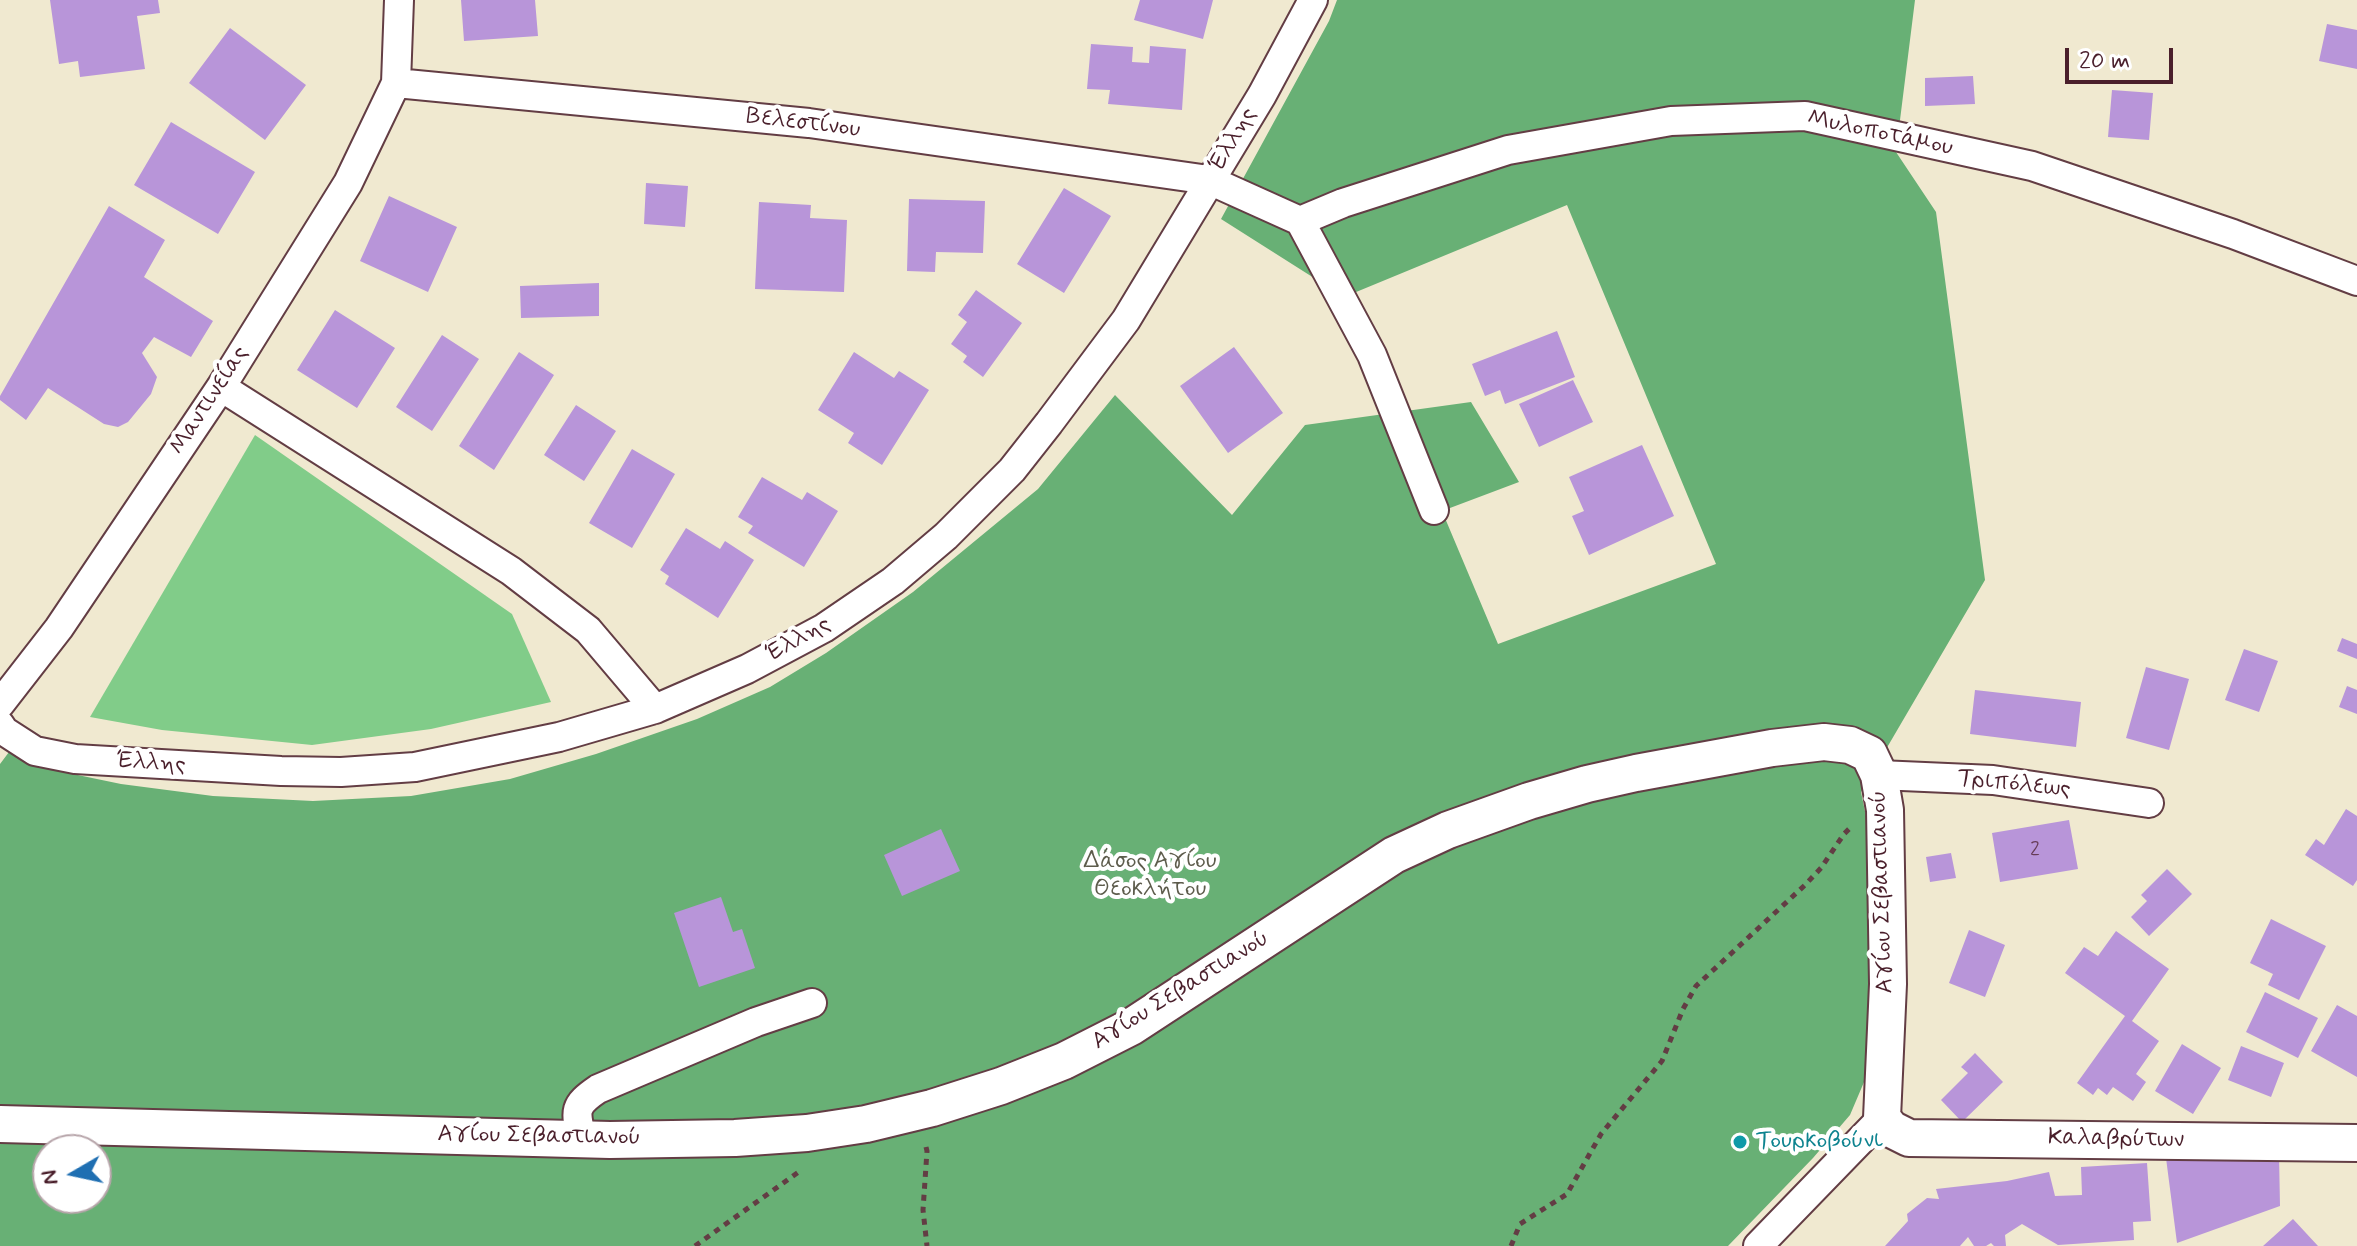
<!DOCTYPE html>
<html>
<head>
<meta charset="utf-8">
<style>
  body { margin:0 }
  #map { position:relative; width:2357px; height:1246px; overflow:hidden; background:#f0e9d0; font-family:Mynerve,sans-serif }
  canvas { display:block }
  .north { position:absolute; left:32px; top:1134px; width:80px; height:80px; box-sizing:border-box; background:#fff; border:2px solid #b7a5aa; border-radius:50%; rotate:261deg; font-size:22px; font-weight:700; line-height:32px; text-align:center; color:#4a1f2b }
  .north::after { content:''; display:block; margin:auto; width:28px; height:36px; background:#1f6fb2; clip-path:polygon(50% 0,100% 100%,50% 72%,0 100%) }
  .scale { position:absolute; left:2065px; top:48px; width:108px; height:36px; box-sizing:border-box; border:4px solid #4a1f2b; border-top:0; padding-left:10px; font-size:24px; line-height:28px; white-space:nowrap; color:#4a1f2b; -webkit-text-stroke:6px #fff; paint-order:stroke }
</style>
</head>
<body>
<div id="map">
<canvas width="2357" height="1246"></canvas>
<div class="north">N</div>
<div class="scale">20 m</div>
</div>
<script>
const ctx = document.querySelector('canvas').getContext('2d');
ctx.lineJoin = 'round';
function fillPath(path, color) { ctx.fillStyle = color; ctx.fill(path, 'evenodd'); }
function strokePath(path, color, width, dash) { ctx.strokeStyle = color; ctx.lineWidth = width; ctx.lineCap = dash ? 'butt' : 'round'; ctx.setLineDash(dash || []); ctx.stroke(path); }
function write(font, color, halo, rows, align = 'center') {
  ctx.font = font + ' Mynerve,sans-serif'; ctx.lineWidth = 8; ctx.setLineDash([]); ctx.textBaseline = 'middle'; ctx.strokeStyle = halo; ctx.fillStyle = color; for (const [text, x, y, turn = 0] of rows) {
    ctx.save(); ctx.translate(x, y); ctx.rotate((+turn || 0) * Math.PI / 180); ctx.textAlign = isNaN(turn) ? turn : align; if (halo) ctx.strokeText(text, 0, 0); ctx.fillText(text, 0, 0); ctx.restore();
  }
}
fillPath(new Path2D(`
  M255,435L512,614L551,702L431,729L312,745L162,730L90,717Z`), '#81cc89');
fillPath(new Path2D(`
  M1337,0H1915L1896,152L1936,212L1985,580L1861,792L1869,831L1871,1040L1867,1075L1850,1115L1813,1158L1728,1246H0V764L9,752L44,768L121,784L213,796L313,801L411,796L510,779L596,754L697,719L770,687L826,653L913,592L1038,489L1115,395L1232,515L1305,425L1471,402L1519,482L1442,511L1498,644L1716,564L1567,205L1344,297L1221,219L1329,21ZM48,1150H96V1198H48Z`), '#68b075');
fillPath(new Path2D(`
  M50,0H158L160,13L137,16L145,69L80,77L78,61L59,64Z
  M461,0H535L538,36L464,41Z
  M1140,0H1213L1203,39L1134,20Z
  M2327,24L2357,30V69L2319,61Z
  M230,28L306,85L265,140L189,83Z
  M1091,44L1133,47L1132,62L1149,63L1150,46L1186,49L1182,110L1108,104L1110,90L1087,89Z
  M1973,76L1975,104L1925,106V78Z
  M2112,90L2153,93L2149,140L2108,137Z
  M171,122L255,172L218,234L134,185Z
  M646,183L688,186L685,227L644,224Z
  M1064,188L1111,216L1064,293L1017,264Z
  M389,196L457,227L428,292L360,261Z
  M909,199L985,201L983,253L936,252L935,272L907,271Z
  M759,202L811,205L810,218L847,220L844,292L755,289Z
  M109,206L165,240L144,277L213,321L191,357L154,337L142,353L157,377L151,394L128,422L118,427L104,424L48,388L26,420L0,400V396Z
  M599,283V316L521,318L520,286Z
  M976,290L1022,323L983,377L963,362L967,356L951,344L967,322L958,315Z
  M335,310L395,348L357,408L297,370Z
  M1557,331L1575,377L1505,404L1500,390L1485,396L1472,364Z
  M442,335L479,359L432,431L396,407Z
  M1234,347L1283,413L1228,453L1180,386Z
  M519,352L554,375L494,470L459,446Z
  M854,352L894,378L899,371L929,390L882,465L848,443L854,433L818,410Z
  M1573,380L1593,422L1539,447L1519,404Z
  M576,405L616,431L584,481L544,455Z
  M1642,445L1674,516L1589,555L1572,516L1584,511L1569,477Z
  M632,449L675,474L632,548L589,523Z
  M762,477L802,500L807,492L838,511L804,567L748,533L753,526L738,517Z
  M686,528L720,549L725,541L754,560L718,618L665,584L669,576L660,570Z
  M2342,638L2357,644V659L2337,651Z
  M2244,649L2278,661L2259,712L2225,700Z
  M2146,667L2189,679L2169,750L2126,738Z
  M2347,686L2357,690V714L2339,707Z
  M1975,690L2081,702L2076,747L1970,734Z
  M2346,809L2357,816V880L2353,886L2305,855L2316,839L2324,845Z
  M2069,820L2078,869L2000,882L1992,833Z
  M941,829L960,871L902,896L884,855Z
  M1951,853L1956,878L1930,882L1926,857Z
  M2167,869L2192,894L2149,936L2131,917L2147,901L2141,895Z
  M721,897L733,932L742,929L755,968L699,987L674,913Z
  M2271,919L2326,946L2299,1000L2268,985L2273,974L2250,963Z
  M1969,930L2005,945L1985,997L1949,983Z
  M2116,931L2169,969L2132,1021L2159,1041L2136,1074L2146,1082L2133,1101L2113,1087L2107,1095L2098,1088L2093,1095L2077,1083L2125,1016L2065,973L2084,947L2098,956Z
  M2265,992L2318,1018L2298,1058L2246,1032Z
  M2337,1005L2357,1016V1077L2311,1051Z
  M2182,1044L2221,1068L2193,1114L2155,1091Z
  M2241,1046L2284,1063L2271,1097L2228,1080Z
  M1975,1053L2003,1082L1962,1122L1941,1100L1968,1073L1961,1067Z
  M2279,1154L2280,1206L2177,1243L2166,1158Z
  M2147,1163L2151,1221L2133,1222L2134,1240L2058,1245L2022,1224L2005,1235L2006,1246H1994L1991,1243L1986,1246H1974L1968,1237L1960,1246H1885L1908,1221L1907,1214L1927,1198L1939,1199L1936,1189L2007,1181L2049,1172L2055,1196L2082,1195L2081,1167Z
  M2293,1219L2318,1246H2263Z`), '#b895d9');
const minor = new Path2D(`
  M396,83L809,123L1209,180L1300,221L1372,355L1434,510
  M1300,221L1343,203L1508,150L1671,121L1805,116L2032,166L2233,234L2357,281
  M221,387L511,571L588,630L655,709
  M0,704L59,628L221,387L348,183L396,83L399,0
  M0,725L4,731L35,751L75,759L281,771L341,772L415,767L559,737L655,709L747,669L824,628L893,581L946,536L1012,470L1049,423L1126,320L1262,95L1313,0
  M1879,775L1993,780L2149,803
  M582,1139C575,1111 573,1106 598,1089L756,1022L812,1003
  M1758,1246L1882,1118`);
const tertiary = new Path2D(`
  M0,1124L610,1140L735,1138L807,1133L866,1124L932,1108L1001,1086L1064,1061L1131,1027L1394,855L1448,830L1529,801L1587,784L1636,773L1772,748L1824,742L1850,745L1869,754L1879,775L1885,810L1888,984L1882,1118L1891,1129L1909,1138L2357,1143`);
strokePath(minor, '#633d44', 32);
strokePath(tertiary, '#633d44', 40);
strokePath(new Path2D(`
  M926,1147L927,1151L923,1210L927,1246
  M695,1246L800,1171
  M1511,1246L1520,1224L1567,1194L1601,1134L1662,1061L1683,1009L1696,986L1805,885L1821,868L1844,834L1849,829`), '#633d44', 5, [6, 6]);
strokePath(minor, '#fff', 28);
strokePath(tertiary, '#fff', 36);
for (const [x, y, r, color] of [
  [1740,1142,8,"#0f9aa8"]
]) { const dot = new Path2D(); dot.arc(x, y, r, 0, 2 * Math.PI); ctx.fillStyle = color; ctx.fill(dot); strokePath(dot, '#fff', 3); }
write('20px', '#663c56', null, [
  ["2",2035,851]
]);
write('24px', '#4a1f2b', '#fff', [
  ["Βελεστίνου",803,124,7],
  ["Μυλοποτάμου",1880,134,12],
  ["Έλλης",1234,140,-59],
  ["Μαντινείας",210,401,-57],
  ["Έλλης",799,640,-29],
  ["Έλλης",151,764,4],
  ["Τριπόλεως",2014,785,6],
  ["Αγίου Σεβαστιανού",1883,892,-92],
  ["Αγίου Σεβαστιανού",1181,991,-32],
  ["Αγίου Σεβαστιανού",539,1137,1],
  ["Καλαβρύτων",2116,1140,1]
]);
write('24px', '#5d5c4c', '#fff', [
  ["Δάσος Αγίου",1150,862],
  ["Θεοκλήτου",1150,890]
]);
write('24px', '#0d838f', '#fff', [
  ["Τουρκοβούνι",1756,1142]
], 'left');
</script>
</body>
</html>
